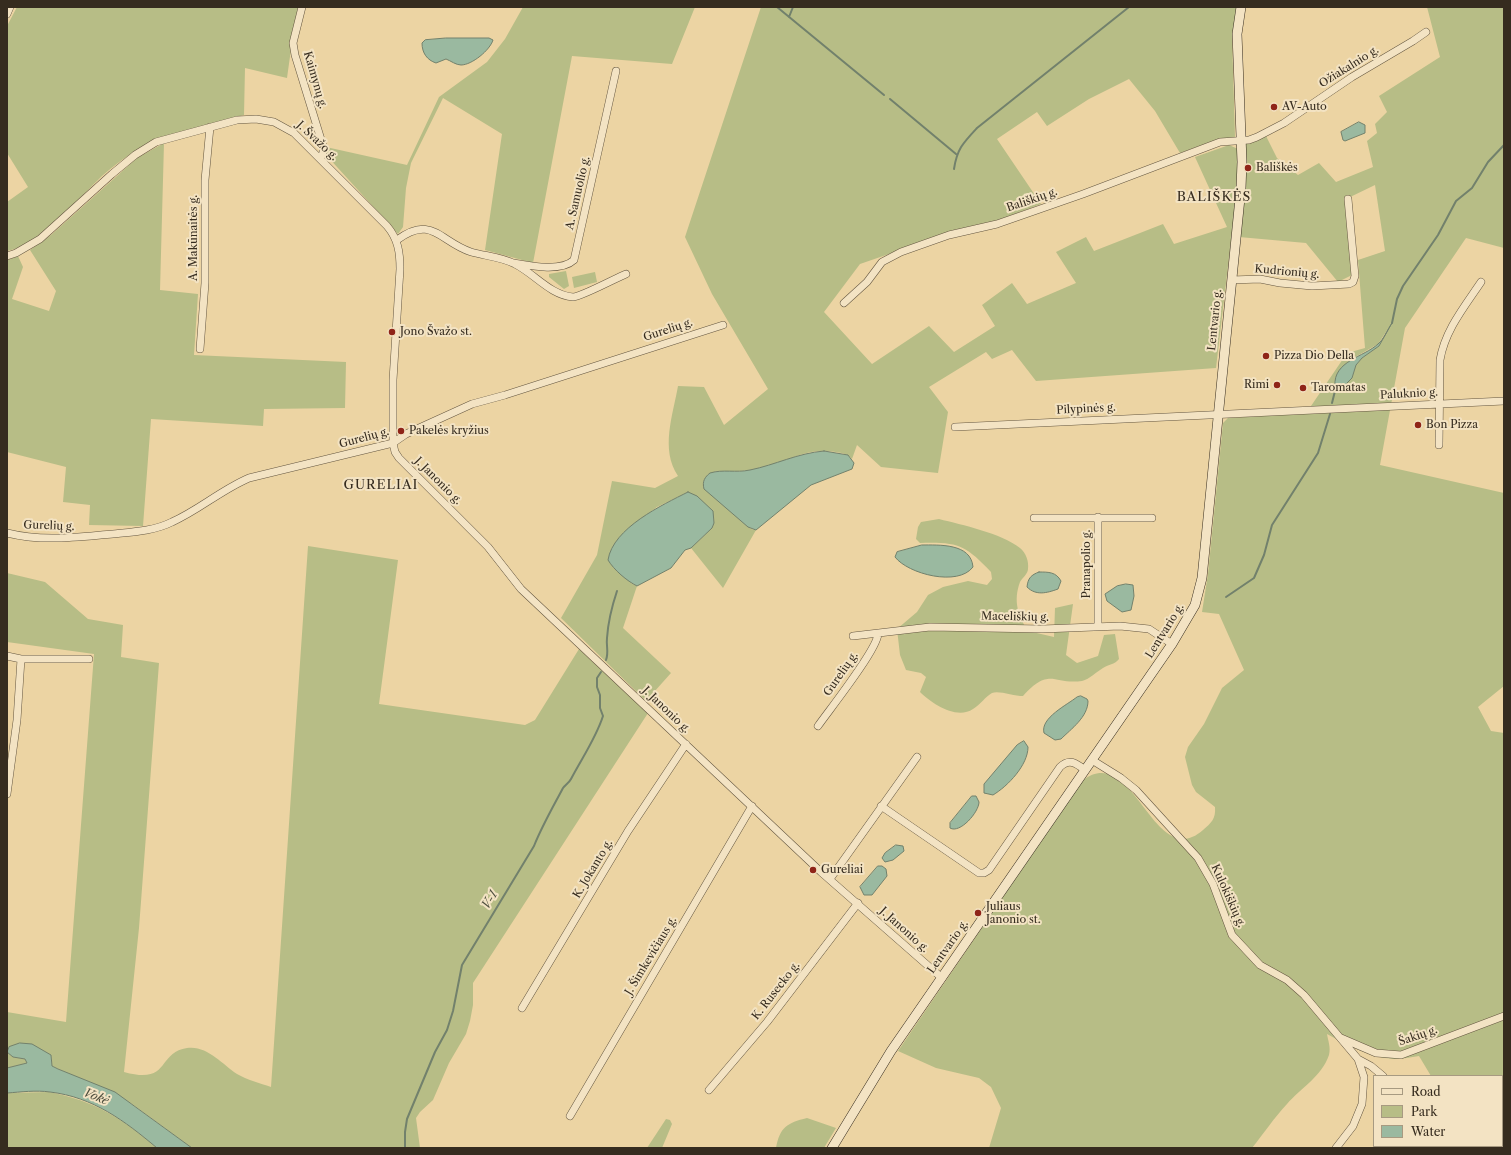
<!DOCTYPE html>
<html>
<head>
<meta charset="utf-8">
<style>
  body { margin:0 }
  #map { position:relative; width:1511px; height:1155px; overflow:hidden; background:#ecd4a3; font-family:"Libre Caslon Text",serif }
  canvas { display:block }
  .frame { position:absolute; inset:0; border:8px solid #362c1f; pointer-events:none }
  .legend { position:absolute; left:1373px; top:1075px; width:130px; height:72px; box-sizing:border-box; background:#f3e3c3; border:1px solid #a79a81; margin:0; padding:5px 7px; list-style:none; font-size:12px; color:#362c1f }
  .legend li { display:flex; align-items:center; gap:8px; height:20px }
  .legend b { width:20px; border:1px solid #a79a81 }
</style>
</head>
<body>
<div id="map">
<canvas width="1511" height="1155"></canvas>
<div class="frame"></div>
<ul class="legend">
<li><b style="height:5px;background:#f3e3c3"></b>Road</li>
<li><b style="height:11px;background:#b7bd86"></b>Park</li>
<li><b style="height:11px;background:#9ab9a0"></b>Water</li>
</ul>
</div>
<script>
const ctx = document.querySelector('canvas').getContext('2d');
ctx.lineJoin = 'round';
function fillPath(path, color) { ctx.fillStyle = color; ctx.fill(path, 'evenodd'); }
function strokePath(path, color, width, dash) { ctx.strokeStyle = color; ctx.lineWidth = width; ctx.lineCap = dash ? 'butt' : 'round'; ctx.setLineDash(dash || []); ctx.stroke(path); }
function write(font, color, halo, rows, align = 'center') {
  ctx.font = font + ' "Libre Caslon Text",serif'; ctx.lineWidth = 4; ctx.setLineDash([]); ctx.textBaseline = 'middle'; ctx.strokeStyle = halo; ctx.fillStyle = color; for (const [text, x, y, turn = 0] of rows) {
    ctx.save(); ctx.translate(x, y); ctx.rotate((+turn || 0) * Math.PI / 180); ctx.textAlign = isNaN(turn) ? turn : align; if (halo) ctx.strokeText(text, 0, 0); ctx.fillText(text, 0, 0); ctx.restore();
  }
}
fillPath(new Path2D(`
  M17,7H300L293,35L287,78L245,68L244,115L158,138C138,148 119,161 102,176C79,198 39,246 7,251V202L28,187L7,153V26Z
  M523,7H695L672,64L572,56L533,263L485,250L502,134L443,98L411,163L406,188L403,227L398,234L317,145L407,165L439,97L487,62L505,39Z
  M761,7H1237L1232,36L1235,137L1217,140L1180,153L1155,111L1129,79L1089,99L1047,126L1037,112L997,139L1041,204L991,223L947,234L860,264L824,312L872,364L929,326L954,352L995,326L982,305L1012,283L1027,304L1076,283L1056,252L1086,237L1094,251L1163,224L1174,244L1227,227L1195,157L1229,145L1238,149L1236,198L1216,368L1036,381L1012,350L992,359L986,352L929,387L948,412L938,473L881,467L857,445L852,459C848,454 842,453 836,452C807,448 798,457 773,465C755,471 735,472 715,471L751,529L756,530L723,588L691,548L712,528L714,517L688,492L657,507L630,528L631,583L637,586L623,628L671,673L646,701L561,618L597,555L612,481L655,488L678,476C660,449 673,415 678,386L704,387L724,425L768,389L712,294L685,237Z
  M1427,7H1504V248L1466,238L1405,328L1380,465L1504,493V686L1478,707L1491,731L1504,733V1148H1422L1426,1146H1502V1076H1431L1419,1056C1411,1057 1402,1059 1394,1059C1370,1058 1348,1045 1327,1034C1328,1041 1331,1047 1329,1055C1322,1076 1301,1088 1287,1104C1274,1118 1264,1133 1252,1148H989L1001,1108L991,1087L979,1078L936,1068L898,1051L1082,781C1134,740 1153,874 1203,830C1211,823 1216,819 1215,807L1196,792L1192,785L1185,757L1188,747L1204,724L1222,688L1244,670L1219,614L1202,612L1208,574L1223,423L1228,418L1311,413V406L1347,353L1365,348L1358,260L1385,251L1375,185L1346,199L1352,275L1338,282L1306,243L1239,237L1246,190L1244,144L1265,134L1277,158L1298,175L1319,163L1336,182L1373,167L1367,141L1377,133L1375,124L1387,112L1379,96L1440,57ZM1390,326L1379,346L1362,358L1356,365L1352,378L1343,387L1335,386L1342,368L1350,360L1378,344Z
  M164,143L160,290L198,294L194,355L346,362L345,408L264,409L263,426L151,419L143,526L89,525L90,505L63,502L66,467L7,452V260L18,256L23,267L12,299L49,311L56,291L30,250L51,235L137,158Z
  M566,271L569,286L564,289L549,277V274Z
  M595,272L597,282L574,288L572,277Z
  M939,519C962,525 1001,533 1020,548C1026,553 1029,561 1028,569C1028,574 1022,578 1020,582C1013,601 1018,616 1028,631L1054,637L1055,608L1073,604L1066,655L1077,663L1098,656L1104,635L1115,634L1119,659C1114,665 1109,664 1103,668C1096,672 1090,679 1082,681C1053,685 1050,666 1023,696C1014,696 998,690 992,693C986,696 980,705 973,709C957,720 932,704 920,692L926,677L921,673L906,670L900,655L897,629L917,612L928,595L943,587L968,581L987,585L992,579L991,572C965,545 959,542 920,543L916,539L918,527L921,522Z
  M308,546L398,560L379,704L525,725L535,720L579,649L648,713L473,983V1005L470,1021L466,1034L449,1063L433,1100L420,1112L416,1118L420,1148H192L132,1104L52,1066L51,1055L9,1047L7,1051V1012L66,1022L94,654L7,642V573L45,582L88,619L123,625L121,657L159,663L139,928L124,1072C171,1085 156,1053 187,1048C207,1045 222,1064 237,1074C247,1080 260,1083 271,1087Z
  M7,1052L13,1057L25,1059L27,1063L7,1068Z
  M49,1092C95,1101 122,1118 157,1148H7V1093Z
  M807,1118L836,1128L824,1148H776C780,1127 787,1123 807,1118Z
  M666,1119L670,1120L672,1124L662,1148H647Z`), '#b7bd86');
const water = new Path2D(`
  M446,38H489L493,40C490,50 472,65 461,65C456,65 451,61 446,59L436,63C427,60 422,53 422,43L425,40Z
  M1359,122L1365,125V133L1345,141L1343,140L1341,132Z
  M1392,323L1379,346L1362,358L1356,365L1352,378L1343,387L1335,386C1333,361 1364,357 1378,344C1384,339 1387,330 1392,323Z
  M824,451L848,455L854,463L852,469L811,485L756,530L748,527L704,489C702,481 705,477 710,473C723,469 736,473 750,470C775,465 798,453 824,451Z
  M688,492L697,496L713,511L714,523L712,528L691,548L685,550L671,568L637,586C627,581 614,570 608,560C613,528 662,505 688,492Z
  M922,545C939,545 971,543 973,567C958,587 908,574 895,557L897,552Z
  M1039,572C1049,572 1056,572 1061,581L1058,589C1047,593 1036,596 1027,587C1028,578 1031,575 1039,572Z
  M1126,584L1133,585L1134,596L1131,610L1122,612L1107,601L1105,594L1117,586Z
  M1081,696L1087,699L1088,701C1088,717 1071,729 1061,739L1055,740L1044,733C1040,718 1067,705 1077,697Z
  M1024,741L1028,747C1028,765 1008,786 993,795L984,793V784L1017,745Z
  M972,796H976L979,802C979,812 960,834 950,828V823Z
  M896,845L903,846L904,851L893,860L885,862L882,858L885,853Z
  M878,866H882L886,869L887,876L872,895H864L860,887Z
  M20,1043L32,1044L51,1055L52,1066L58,1069L115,1092L192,1148H157C125,1121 93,1097 50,1092C36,1090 21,1092 7,1093V1068L27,1063L25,1059L13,1057L7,1052L9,1047Z`);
fillPath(water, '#9ab9a0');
strokePath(water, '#72816c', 1);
strokePath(new Path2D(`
  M777,7L884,95
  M789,17L793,7
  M890,99L956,154
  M954,169C957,149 963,143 977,128L1129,7
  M1392,323L1397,299L1403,286L1438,235L1456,201L1472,188L1488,162L1504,145
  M1332,403L1336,387
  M1226,597L1254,578L1264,555L1272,525L1318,453L1330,414
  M606,660C609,652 606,646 607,638C608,623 612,606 617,591
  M405,1148V1132L407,1119L435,1052L447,1030L453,1011L462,965L534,846C542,826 553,807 563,788C565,785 569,783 571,779C582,758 596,738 603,716L600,708V695L597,687V678L601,672`), '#72816c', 2);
const street = new Path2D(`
  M302,7L293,43L295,55L323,146V153L320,158
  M7,14L10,7
  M397,240C432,214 440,242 471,252C485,256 502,257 515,264C535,274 550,295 573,297C581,297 616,278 626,274
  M7,256L16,253L40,239L112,174L135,155L156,142L237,120L256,119L274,122L294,133L387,226C398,239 400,252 400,269L393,380V443L395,452L399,458L488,547L521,589L821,872L942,978
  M514,263C531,266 561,272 574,260L616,71
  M1232,280L1260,279L1280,283L1312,286L1349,284L1353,282L1355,276L1348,199
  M844,303L867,282L882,262L901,252L949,235L997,224L1083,194L1220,142L1249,140L1257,137L1284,123L1352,77L1413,41L1426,32
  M200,349L205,283V180L210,127
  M955,427L1504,401
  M1439,445L1440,360C1445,330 1465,306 1481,282
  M1034,518H1152
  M7,533C43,542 77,537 113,534C133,532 154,531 172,522C199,510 221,490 249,478L393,443L406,434L472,404L505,395L723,325
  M1098,627V517
  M853,636L930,627L1042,629L1120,626L1149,629L1172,644
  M7,656L21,659H89
  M818,726C830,709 877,650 878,634
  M1092,760L1121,778L1136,790L1198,858L1213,884L1232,935L1260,965L1287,980L1304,995L1358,1059L1364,1077L1362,1104L1353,1126L1336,1148
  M7,794L17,720L21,659
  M881,806L979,873H984L989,870L1060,767C1069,758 1076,763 1085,770
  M830,879L917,757
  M522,1008L628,831L686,744
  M1341,1038L1376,1053L1401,1055L1504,1016
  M1358,1059L1371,1066L1383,1076
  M709,1090L767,1022L858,903
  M570,1116L752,806`);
const secondary = new Path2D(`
  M832,1148L891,1051L1172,644L1195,605L1202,578L1241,188L1242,162L1237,34L1241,7`);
strokePath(street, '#645640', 8);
strokePath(secondary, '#362c1f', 10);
strokePath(street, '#f3e3c3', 7);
strokePath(secondary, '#f3e3c3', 9);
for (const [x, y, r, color] of [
  [1274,107,4,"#8f2418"],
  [1248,168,4,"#8f2418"],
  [392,332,4,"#8f2418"],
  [1266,356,4,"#8f2418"],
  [1277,385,4,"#8f2418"],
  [1303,388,4,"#8f2418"],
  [1418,425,4,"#8f2418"],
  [401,431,4,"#8f2418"],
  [813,870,4,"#8f2418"],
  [978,913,4,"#8f2418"]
]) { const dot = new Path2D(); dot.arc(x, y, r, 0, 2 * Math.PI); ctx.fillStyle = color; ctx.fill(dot); strokePath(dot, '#f3e3c3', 1.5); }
write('11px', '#362c1f', '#f3e3c3', [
  ["Ožiakalnio g.",1349,67,-32],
  ["Kaimynų g.",315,80,74],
  ["J. Švažo g.",317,141,43],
  ["A. Samuolio g.",578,193,-77],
  ["Bališkių g.",1032,200,-19],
  ["A. Makūnaitės g.",194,238,-90],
  ["Kudrionių g.",1287,272,5],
  ["Lentvario g.",1215,320,-84],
  ["Gurelių g.",668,330,-18],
  ["Paluknio g.",1409,394,-3],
  ["Pilypinės g.",1086,409,-3],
  ["Gurelių g.",364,438,-15],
  ["J. Janonio g.",438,481,45],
  ["Gurelių g.",49,526,2],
  ["Pranapolio g.",1087,564,-90],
  ["Maceliškių g.",1015,617,1],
  ["Lentvario g.",1165,631,-58],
  ["Gurelių g.",841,674,-55],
  ["J. Janonio g.",666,710,44],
  ["K. Jokanto g.",593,869,-59],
  ["Kulokiškių g.",1228,896,66],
  ["J. Janonio g.",904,930,42],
  ["Lentvario g.",948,947,-55],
  ["J. Šimkevičiaus g.",651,956,-59],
  ["K. Rusecko g.",776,991,-52],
  ["Šakių g.",1418,1036,-19]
]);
write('11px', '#362c1f', '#f3e3c3', [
  ["AV-Auto",1282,107],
  ["Bališkės",1256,168],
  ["Jono Švažo st.",400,332],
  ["Pizza Dio Della",1274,356],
  ["Rimi",1269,385,"right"],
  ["Taromatas",1311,388],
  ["Bon Pizza",1426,425],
  ["Pakelės kryžius",409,431],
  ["Gureliai",821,870],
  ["Juliaus",986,907],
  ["Janonio st.",986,920]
], 'left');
write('italic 12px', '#4f4f3f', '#f3e3c3', [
  ["V-1",490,900,-59],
  ["Vokė",96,1097,22]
]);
ctx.letterSpacing = '1px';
write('13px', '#362c1f', '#f3e3c3', [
  ["BALIŠKĖS",1214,197],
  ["GURELIAI",381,485]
]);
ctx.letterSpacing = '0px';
</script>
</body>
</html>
